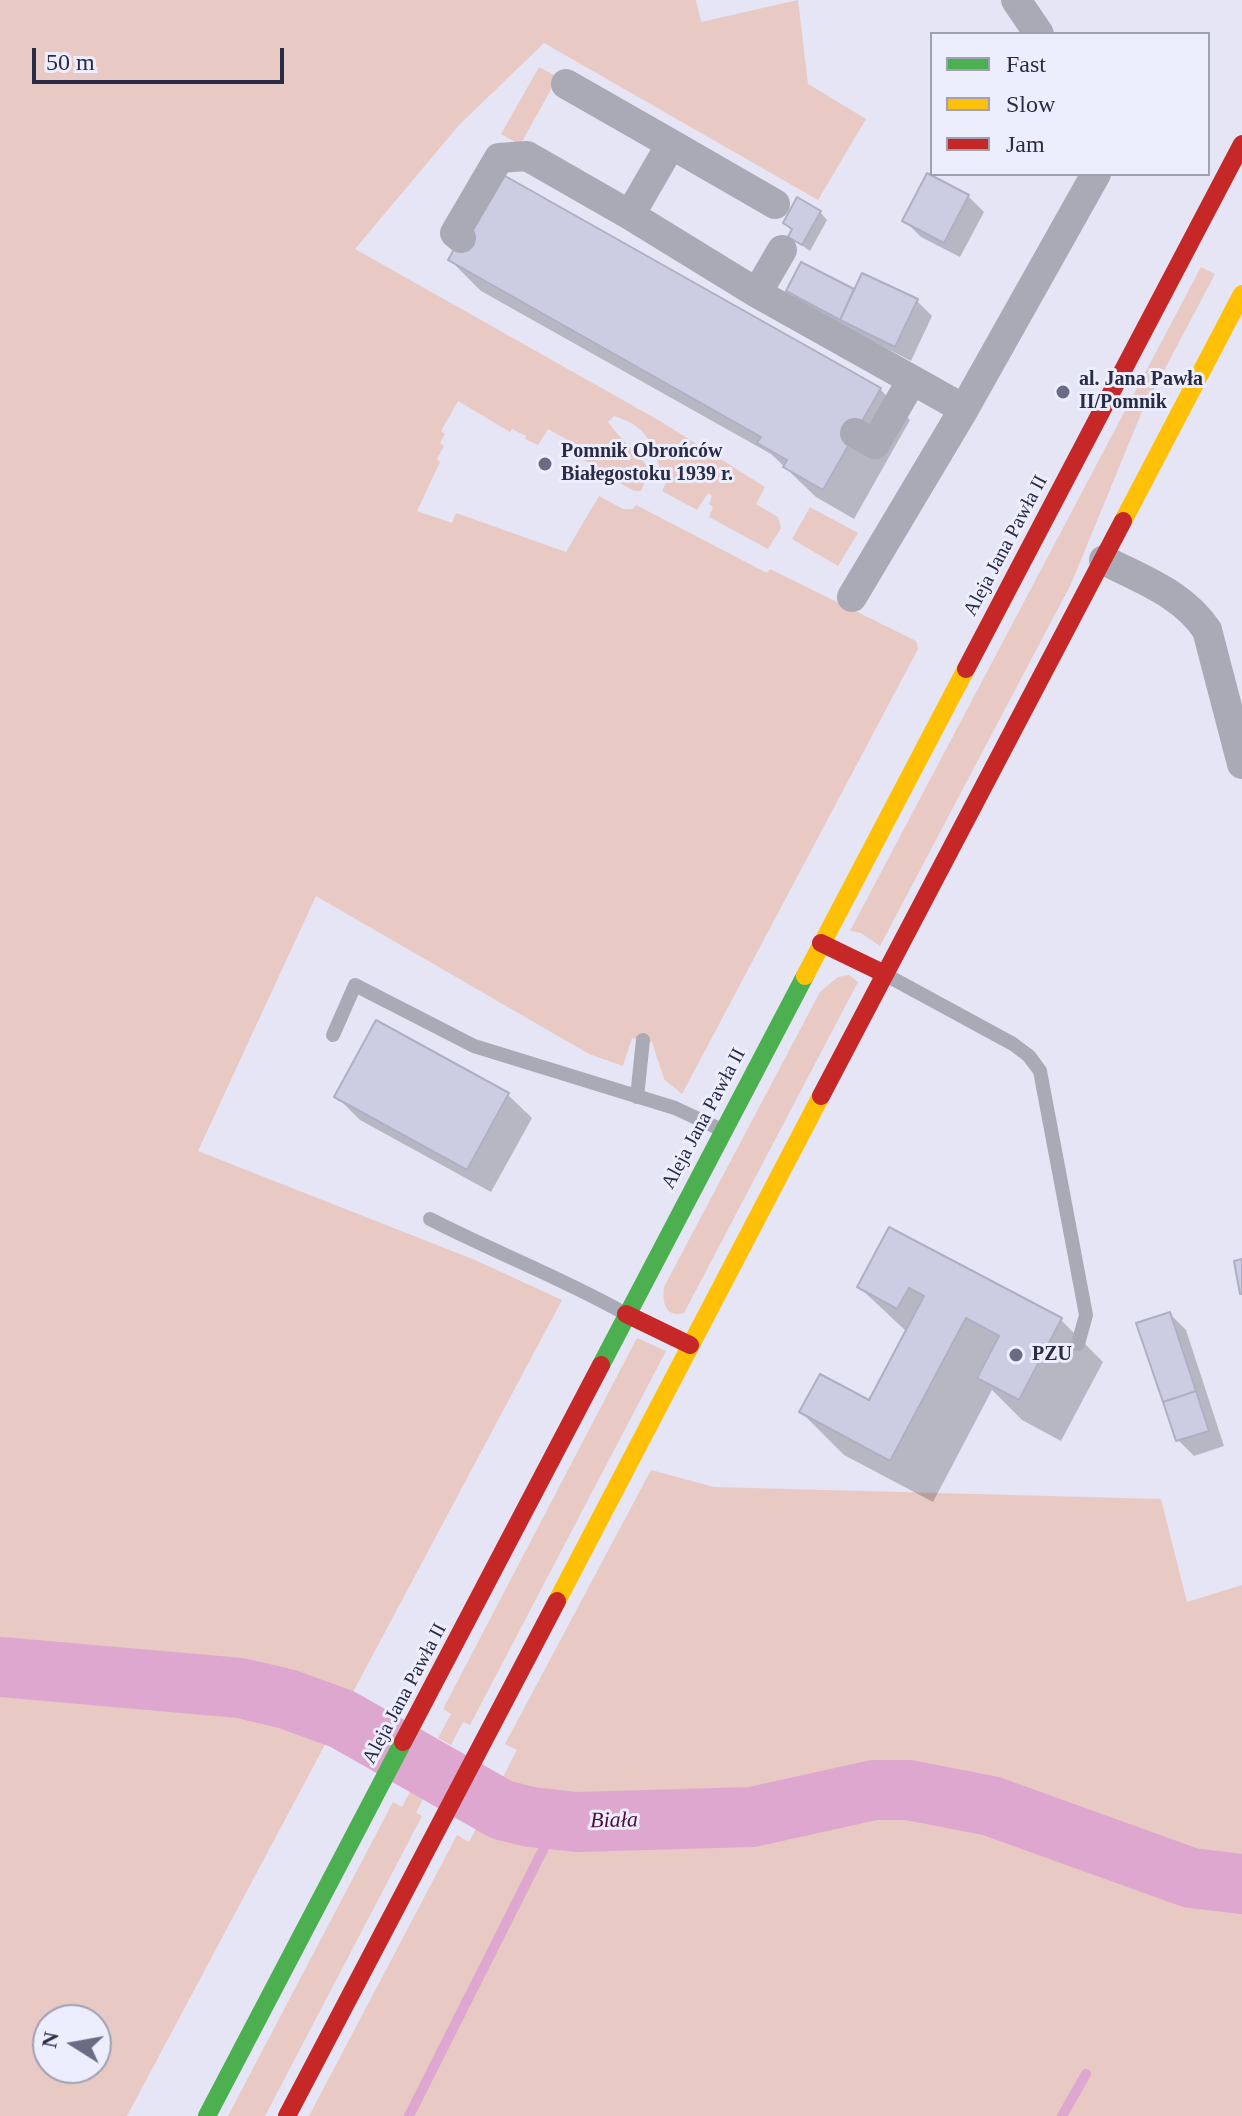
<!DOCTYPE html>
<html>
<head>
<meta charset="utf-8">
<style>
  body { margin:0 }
  #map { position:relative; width:1242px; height:2116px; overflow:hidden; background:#e5e5f6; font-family:"Times New Roman",serif }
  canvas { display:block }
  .legend { position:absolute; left:930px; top:32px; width:280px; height:144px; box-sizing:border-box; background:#edeefd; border:2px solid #9fa0b4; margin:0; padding:10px 14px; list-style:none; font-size:24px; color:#2a2b47 }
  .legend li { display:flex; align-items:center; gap:16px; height:40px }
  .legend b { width:40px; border:2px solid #9fa0b4 }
  .north { position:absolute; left:32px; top:2004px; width:80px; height:80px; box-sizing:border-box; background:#edeefd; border:2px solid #9fa0b4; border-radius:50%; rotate:281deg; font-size:22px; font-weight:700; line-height:32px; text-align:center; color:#2a2b47 }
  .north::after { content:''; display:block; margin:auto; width:28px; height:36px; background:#6b6c84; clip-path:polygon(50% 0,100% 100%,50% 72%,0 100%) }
  .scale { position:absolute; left:32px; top:48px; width:252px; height:36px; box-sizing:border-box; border:4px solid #2a2b47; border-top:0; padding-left:10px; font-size:24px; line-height:28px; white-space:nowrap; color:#2a2b47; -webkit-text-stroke:6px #edeefd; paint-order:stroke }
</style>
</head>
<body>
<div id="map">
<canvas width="1242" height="2116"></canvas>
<ul class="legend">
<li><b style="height:10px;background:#4caf50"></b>Fast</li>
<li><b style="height:10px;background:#ffc107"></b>Slow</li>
<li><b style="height:10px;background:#c62828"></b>Jam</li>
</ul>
<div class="north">N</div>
<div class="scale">50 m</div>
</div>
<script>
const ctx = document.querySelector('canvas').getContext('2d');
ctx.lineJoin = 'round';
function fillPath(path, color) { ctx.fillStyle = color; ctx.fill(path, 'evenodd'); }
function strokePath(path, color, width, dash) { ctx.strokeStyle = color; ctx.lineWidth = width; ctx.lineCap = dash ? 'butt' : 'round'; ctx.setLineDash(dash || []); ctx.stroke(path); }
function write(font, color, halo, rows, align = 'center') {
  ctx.font = font + ' "Times New Roman",serif'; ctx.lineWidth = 6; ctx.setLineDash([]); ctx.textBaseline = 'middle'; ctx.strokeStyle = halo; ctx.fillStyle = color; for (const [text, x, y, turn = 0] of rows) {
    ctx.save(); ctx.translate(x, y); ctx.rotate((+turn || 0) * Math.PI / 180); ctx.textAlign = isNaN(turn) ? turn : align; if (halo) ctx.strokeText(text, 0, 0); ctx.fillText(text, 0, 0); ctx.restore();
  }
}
fillPath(new Path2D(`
  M0,0H696L701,22L798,0L808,84L866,119L818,200L544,43L459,125L355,249L660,421L765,487L756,504L778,517L781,528L768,549L709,517L713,507L709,504L712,496L708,493L697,510L662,491L669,477L658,472L660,468C649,438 647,427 614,416L608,422C621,440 637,453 650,470L641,491H634L588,465L589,463L579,458L580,455L572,451L575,444L548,429L538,445L525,439L526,436L512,429L510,432L458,401L441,431L445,434L440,443L444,446L437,459L440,462L417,511L452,523L456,513L566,552L599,496L623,509H633L636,505L767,573L770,569L916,641L918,649L682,1094L664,1079L652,1042L632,1038L623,1066L589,1054L316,896L198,1151L475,1260L562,1300L127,2116H0ZM48,2020H96V2068H48Z
  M539,67L558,77L520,145L501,134Z
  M1201,267L1215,274L1141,414L1071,584L880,946L861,933L850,931Z
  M810,507L858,533L838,566L792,539Z
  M849,975L858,982L684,1313C665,1318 662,1302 664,1287L820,992L838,977Z
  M637,1338L666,1351L470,1725L463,1722L451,1745L438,1738L451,1714L443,1709Z
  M651,1470L714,1487L1161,1499L1187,1602L1242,1585V2116H309L457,1835L469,1842L517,1750L505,1744Z
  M415,1782L429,1787L416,1813L422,1816L265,2116H228L393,1802L402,1807Z`), '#e8c9c4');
fillPath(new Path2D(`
  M968,196L984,212L960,257L921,237L905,221Z
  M820,212L827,220L810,251L790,237L794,231L785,223Z
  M450,260L880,389L910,420L854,519L816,497L771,454L481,291Z
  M802,265L855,292L916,300L932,316L911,361L804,306L788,291Z
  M377,1022L508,1095L532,1118L491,1192L360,1120L336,1096Z
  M890,1229L1061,1320L1103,1362L1061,1441L1022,1420L992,1390L933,1502L844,1455L801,1412L870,1403L907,1332L859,1287Z
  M1170,1314L1186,1330L1224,1446L1194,1456L1178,1440Z`), '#0003');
strokePath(new Path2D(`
  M409,2116L558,1820
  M1062,2116L1086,2074`), '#dea7cf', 10);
strokePath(new Path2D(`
  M0,1667L240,1688L287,1699L342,1719L502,1810L531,1817L577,1822L752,1817L874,1790H908L991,1806L1191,1878L1242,1884`), '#dea7cf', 60);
const building = new Path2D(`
  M498,172L881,388L823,490L783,467L787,460L757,443L761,437L448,260Z
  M927,173L969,195L944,243L902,221Z
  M797,197L821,211L802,245L788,237L792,229L783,223Z
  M801,262L854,289L840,320L786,291Z
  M862,273L918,299L895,347L840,320Z
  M376,1020L509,1093L467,1170L334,1097Z
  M889,1227L1062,1318L1019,1400L977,1378L999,1336L966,1318L890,1461L799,1412L820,1374L869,1400L924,1296L909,1288L897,1309L857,1287Z
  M1242,1259V1294H1240L1234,1261Z
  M1170,1312L1196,1391L1163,1402L1136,1323Z
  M1196,1391L1209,1431L1176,1441L1163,1402Z`);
fillPath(building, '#cccde2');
strokePath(building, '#afafc4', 2);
strokePath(new Path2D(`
  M888,976L1013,1044L1029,1056L1040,1071L1086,1315L1078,1344
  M333,1035L355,985L474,1046L675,1108L722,1130
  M637,1097L643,1040
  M430,1219C494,1252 562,1278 624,1313`), '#aaaab6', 14);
strokePath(new Path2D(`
  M1016,0L1039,34
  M566,84L671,144L630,215
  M671,144L775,204
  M461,238L455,233L499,158L527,156L630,215L757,293L964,409
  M757,293L782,250
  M855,433L875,444L912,380
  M1104,560C1142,580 1182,593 1207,630L1242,764
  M852,597L964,409L1096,174`), '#aaaab6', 30);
strokePath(new Path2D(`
  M601,1365L805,976
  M207,2116L403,1742`), '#4caf50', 18);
strokePath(new Path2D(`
  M1123,521L1242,294
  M805,976L966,669
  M557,1601L821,1096`), '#ffc107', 18);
strokePath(new Path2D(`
  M966,669L1242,144
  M821,943L885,974
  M821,1096L1123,521
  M626,1314L690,1345
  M403,1742L601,1365
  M287,2116L557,1601`), '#c62828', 18);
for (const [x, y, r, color] of [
  [1063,392,8,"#6b6c84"],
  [545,464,8,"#6b6c84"],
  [1016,1355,8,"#6b6c84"]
]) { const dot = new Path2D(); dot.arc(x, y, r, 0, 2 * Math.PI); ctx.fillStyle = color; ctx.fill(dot); strokePath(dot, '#edeefd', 3); }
write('bold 20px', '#2a2b47', '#edeefd', [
  ["al. Jana Pawła",1079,380],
  ["II/Pomnik",1079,403],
  ["Pomnik Obrońców",561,452],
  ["Białegostoku 1939 r.",561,475],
  ["PZU",1032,1355]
], 'left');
write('20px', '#2a2b47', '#edeefd', [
  ["Aleja Jana Pawła II",1006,546,-62],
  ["Aleja Jana Pawła II",704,1119,-62],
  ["Aleja Jana Pawła II",405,1694,-62]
]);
write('italic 22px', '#510c3d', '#edeefd', [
  ["Biała",614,1821,-1]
]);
</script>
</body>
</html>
